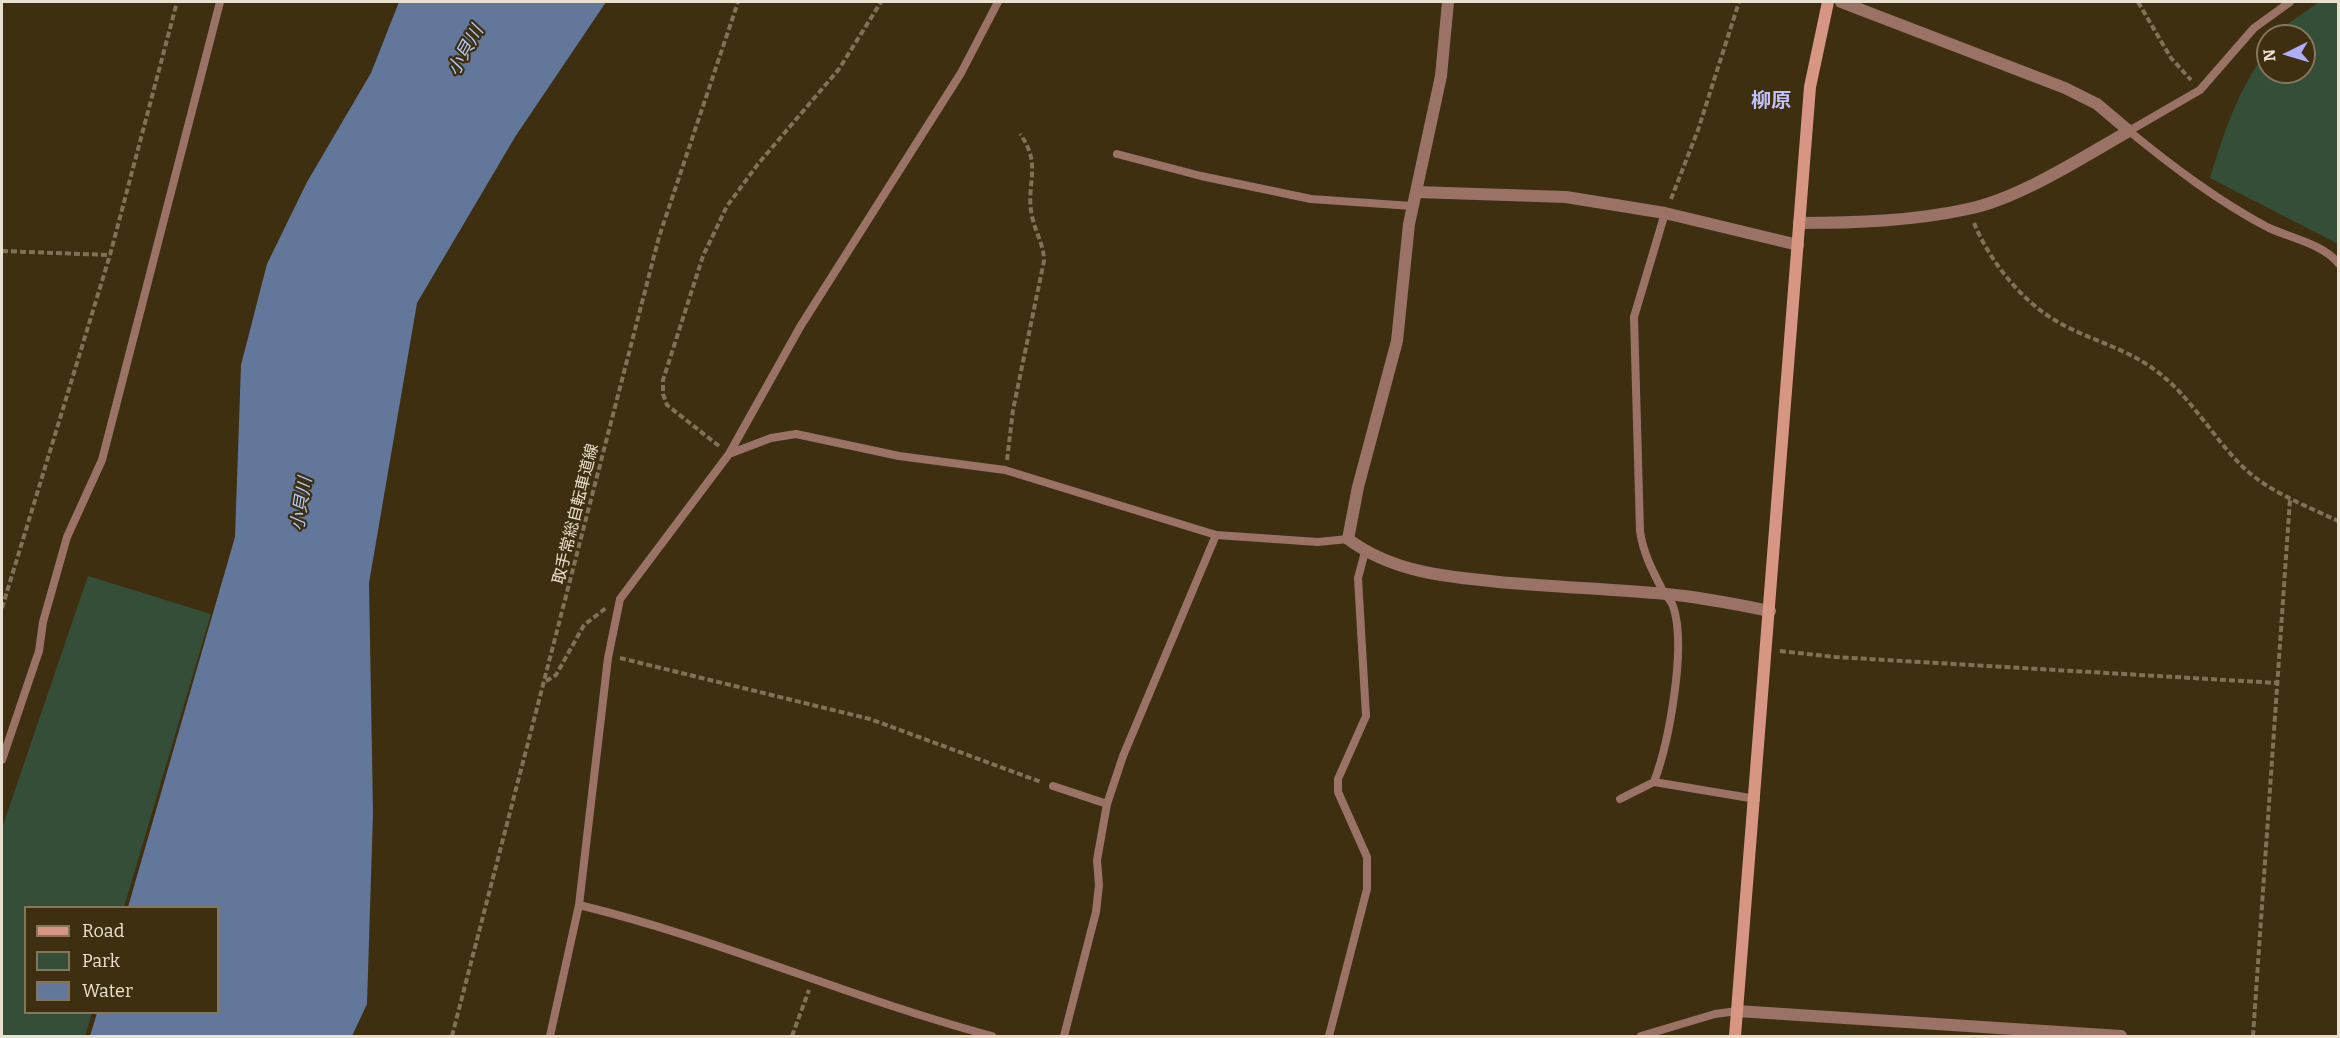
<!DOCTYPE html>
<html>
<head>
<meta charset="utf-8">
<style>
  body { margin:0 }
  #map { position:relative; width:2340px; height:1038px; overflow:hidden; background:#3e2f10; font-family:Bitter,serif }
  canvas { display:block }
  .frame { position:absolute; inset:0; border:3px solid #eae0cf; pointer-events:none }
  .legend { position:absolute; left:24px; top:906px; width:195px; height:108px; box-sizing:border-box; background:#3e2f10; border:2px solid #83765c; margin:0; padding:8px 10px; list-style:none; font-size:18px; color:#eae0cf }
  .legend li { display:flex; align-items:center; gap:12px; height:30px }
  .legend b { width:30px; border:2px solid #83765c }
  .north { position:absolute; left:2256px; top:24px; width:60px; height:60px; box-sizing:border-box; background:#3e2f10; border:2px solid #83765c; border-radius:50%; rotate:265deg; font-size:16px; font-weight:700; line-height:24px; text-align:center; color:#eae0cf }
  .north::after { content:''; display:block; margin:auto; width:21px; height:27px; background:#afaefa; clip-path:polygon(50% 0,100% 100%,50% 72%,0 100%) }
</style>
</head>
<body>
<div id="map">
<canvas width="2340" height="1038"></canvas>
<div class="frame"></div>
<ul class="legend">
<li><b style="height:8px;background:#d69682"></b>Road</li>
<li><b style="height:16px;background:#354e37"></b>Park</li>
<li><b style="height:16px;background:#63779b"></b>Water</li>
</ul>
<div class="north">N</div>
</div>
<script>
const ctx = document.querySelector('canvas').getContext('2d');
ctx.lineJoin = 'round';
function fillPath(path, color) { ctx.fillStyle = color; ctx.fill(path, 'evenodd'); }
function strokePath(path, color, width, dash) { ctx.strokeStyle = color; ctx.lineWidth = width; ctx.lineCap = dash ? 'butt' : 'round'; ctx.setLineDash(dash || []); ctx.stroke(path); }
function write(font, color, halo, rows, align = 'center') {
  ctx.font = font + ' Bitter,"Noto Sans JP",serif'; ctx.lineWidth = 4.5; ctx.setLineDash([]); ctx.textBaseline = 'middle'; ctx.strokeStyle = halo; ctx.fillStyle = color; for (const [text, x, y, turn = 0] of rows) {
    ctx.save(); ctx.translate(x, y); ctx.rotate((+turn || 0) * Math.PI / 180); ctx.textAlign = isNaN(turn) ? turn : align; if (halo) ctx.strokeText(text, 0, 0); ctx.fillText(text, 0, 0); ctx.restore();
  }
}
fillPath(new Path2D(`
  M2319,2H2338V244L2210,178C2224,133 2238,88 2268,50V72H2304V36H2279L2289,23Z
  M88,576L211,614L124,907L26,908V1012L92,1013L85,1036H2V828Z`), '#354e37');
fillPath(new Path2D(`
  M399,2H606L515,137L417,303L369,583L373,813L367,1004L352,1036H90L97,1013L218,1012V908L128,907L235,537L241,365L267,264L307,182L371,73Z`), '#63779b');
strokePath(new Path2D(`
  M2138,2L2171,58L2191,80
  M1671,199L1698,130L1739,2
  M1974,223C1989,260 2022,302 2058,322C2089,340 2126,348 2155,370C2191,396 2212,437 2244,468C2269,492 2307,506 2338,521
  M2,251L110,255
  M719,446L667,405L663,394V380L703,256L727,206L758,164L839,69L881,2
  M1007,460L1013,410L1044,261C1044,244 1035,232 1032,216C1025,184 1043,165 1020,134
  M2,608L110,255L177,2
  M1780,651L1835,657L2277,683
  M620,658L870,719L1041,782
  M546,681L556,675L584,625L606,608
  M452,1036L659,237L738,2
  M792,1036L809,990
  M2253,1036L2290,499`), '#7f7259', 4, [6, 3]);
strokePath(new Path2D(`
  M2290,2L2254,28L2200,90L2129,131C2172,166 2219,202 2269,228C2291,238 2323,244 2338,263
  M1117,154L1201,176L1311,199L1412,206
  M729,454L771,438L796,434L899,456L1005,470L1216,535L1318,542L1348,539
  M2,760L39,651L43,622L67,537L102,460L220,2
  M1654,782C1669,742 1687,646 1673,606C1671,600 1666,596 1663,591C1653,572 1643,553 1640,531L1634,317L1665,213
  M1053,786L1107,804
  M1620,799L1654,782L1756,799
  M579,905C720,939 852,999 992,1036
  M550,1036L579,905L608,658L620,599L729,454L800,327L961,73L998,2
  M1064,1036L1096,912L1099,885L1097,860L1107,804L1123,756L1216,535
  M1329,1036L1367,889V857L1338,792V779L1366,716L1358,578L1365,552
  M1641,1036L1715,1014L1737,1011`), '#9a7266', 8);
strokePath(new Path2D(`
  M1448,2L1441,76L1409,224L1397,341L1358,487L1348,539C1392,572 1446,577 1499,582C1554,587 1611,589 1666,594C1701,597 1735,604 1770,611
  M1417,192L1566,197L1665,213L1798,245
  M1799,223C1855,223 1913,221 1968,209C2019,199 2083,157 2129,131L2097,104L2065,88L1841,2
  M1737,1011L2121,1036`), '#9a7266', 12);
strokePath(new Path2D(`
  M1735,1036L1810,87L1828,2`), '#d69682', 12);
write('16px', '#eae0cf', '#3e2f10', [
  ["取手常総自転車道線",576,514,-76]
]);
write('italic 18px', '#b0cafa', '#3e2f10', [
  ["小貝川",466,51,-61],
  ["小貝川",302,504,-81]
]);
write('bold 20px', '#c1c2fb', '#3e2f10', [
  ["柳原",1771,101]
]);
</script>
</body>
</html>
